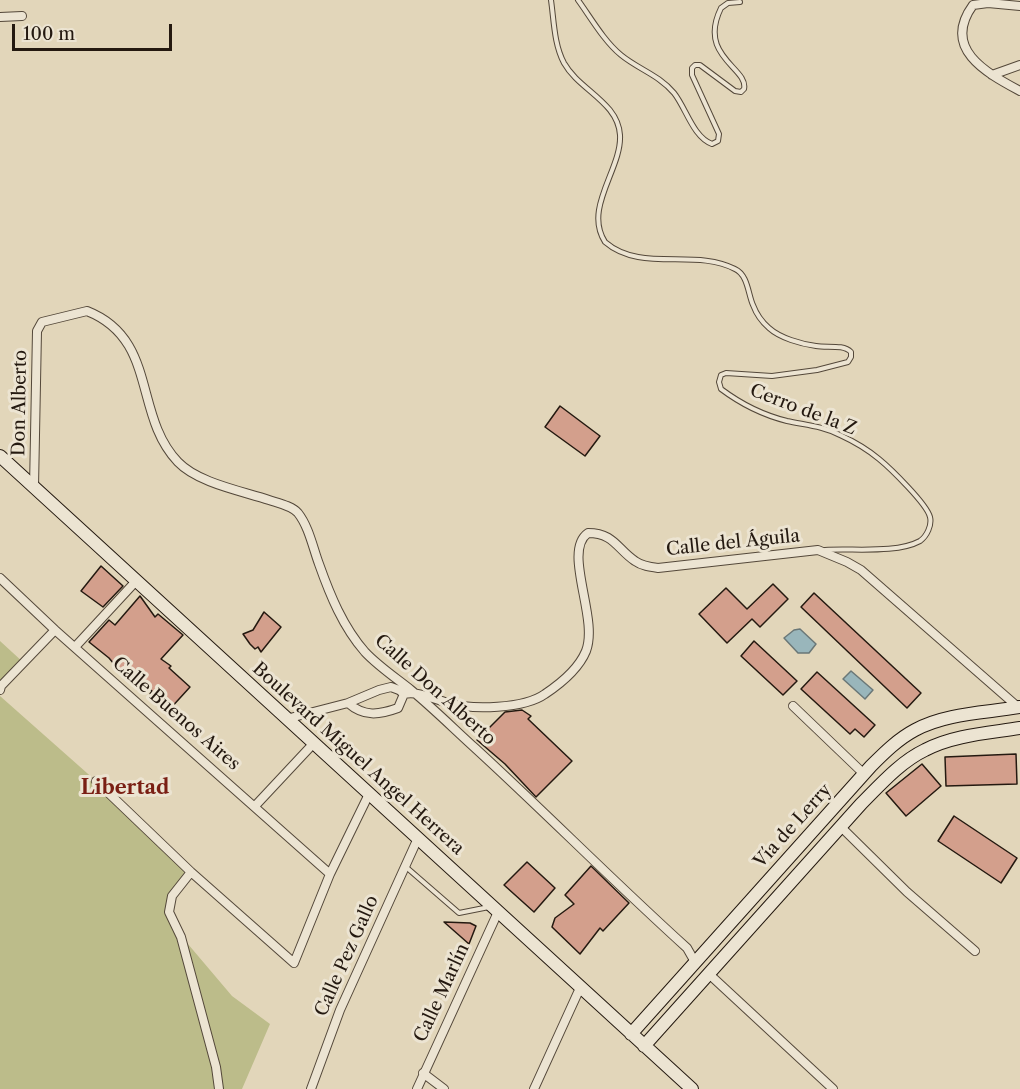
<!DOCTYPE html>
<html>
<head>
<meta charset="utf-8">
<style>
  body { margin:0 }
  #map { position:relative; width:1020px; height:1089px; overflow:hidden; background:#e2d6ba; font-family:"Libre Caslon Text",serif }
  canvas { display:block }
  .scale { position:absolute; left:12px; top:24px; width:160px; height:27px; box-sizing:border-box; border:3px solid #241910; border-top:0; padding-left:8px; font-size:18px; line-height:21px; white-space:nowrap; color:#241910; -webkit-text-stroke:4px #ece4d2; paint-order:stroke }
</style>
</head>
<body>
<div id="map">
<canvas width="1020" height="1089"></canvas>
<div class="scale">100 m</div>
</div>
<script>
const ctx = document.querySelector('canvas').getContext('2d');
ctx.lineJoin = 'round';
function fillPath(path, color) { ctx.fillStyle = color; ctx.fill(path, 'evenodd'); }
function strokePath(path, color, width, dash) { ctx.strokeStyle = color; ctx.lineWidth = width; ctx.lineCap = dash ? 'butt' : 'round'; ctx.setLineDash(dash || []); ctx.stroke(path); }
function write(font, color, halo, rows, align = 'center') {
  ctx.font = font + ' "Libre Caslon Text",serif'; ctx.lineWidth = 6; ctx.setLineDash([]); ctx.textBaseline = 'middle'; ctx.strokeStyle = halo; ctx.fillStyle = color; for (const [text, x, y, turn = 0] of rows) {
    ctx.save(); ctx.translate(x, y); ctx.rotate((+turn || 0) * Math.PI / 180); ctx.textAlign = isNaN(turn) ? turn : align; if (halo) ctx.strokeText(text, 0, 0); ctx.fillText(text, 0, 0); ctx.restore();
  }
}
fillPath(new Path2D(`
  M0,641L24,663L0,690Z
  M0,696L96,781L191,872L169,901L182,937L232,996L270,1024L242,1089H0Z`), '#bcbc8a');
const water = new Path2D(`
  M800,629L816,644L809,653H798L784,638L794,630Z
  M851,671L873,690L865,699L843,679Z`);
fillPath(water, '#99b6bb');
strokePath(water, '#6a7777', 1.5);
const building = new Path2D(`
  M560,406L600,436L585,456L545,427Z
  M101,566L123,586L103,607L81,591Z
  M773,584L788,599L760,627L752,619L727,643L699,614L726,588L747,609Z
  M814,593L921,693L907,708L801,607Z
  M140,596L155,617L158,614L183,635L161,659L171,666L169,668L190,687L169,710L150,694L152,691L128,672L124,676L109,658L89,642L109,620L115,625Z
  M264,612L281,627L261,652L258,647L255,649L250,644L243,634L253,630Z
  M754,641L797,681L783,695L741,656Z
  M817,672L875,725L864,737L855,729L850,734L801,689Z
  M522,710L531,716L528,719L572,761L536,797L505,764L477,740L505,712Z
  M1016,754L1017,784L946,786L945,757Z
  M922,764L941,786L906,816L886,793Z
  M954,816L1017,858L1001,883L938,841Z
  M527,862L555,888L534,912L504,885Z
  M591,866L629,903L603,931L600,928L580,954L552,927L555,918L574,904L565,895Z
  M444,922L470,923L476,926L469,944Z`);
fillPath(building, '#d39f8c');
strokePath(building, '#241910', 1.5);
const lane = new Path2D(`
  M551,0C554,21 554,44 564,63C579,90 618,102 620,135C622,169 583,208 605,242C641,273 695,248 735,269C748,275 748,294 753,305C756,313 762,322 769,328C780,338 801,344 816,346C827,348 843,344 851,352V357L848,362L817,370L772,376L726,373L721,375L719,382L721,389C741,404 763,415 787,421C805,425 823,426 840,435C853,441 867,449 879,459C890,468 927,504 930,517C932,525 927,536 920,541C896,554 852,548 825,550
  M578,0C591,18 604,41 621,55C638,69 659,75 674,93C686,108 693,137 712,144L718,141L719,134L692,75V68L695,65H700L735,91L741,92L744,89C749,68 697,57 721,8L728,3L740,2
  M406,867L459,913L489,907`);
const street = new Path2D(`
  M1020,6L988,3L973,5C941,49 987,73 1020,91
  M0,17L22,16
  M992,75L1020,65
  M34,487L37,331L42,322L87,311C158,339 133,415 178,462C198,483 242,491 269,500C278,503 292,506 298,513C309,527 313,548 319,564C330,595 343,627 365,652C378,666 396,678 411,690C433,708 454,729 475,748C547,814 615,883 687,948L695,962
  M0,578L55,630L330,874
  M75,647L137,580
  M0,690L1,686L55,630
  M348,703C364,717 379,715 398,708L404,694
  M793,706L864,774
  M286,719L348,703L379,690L391,687L399,690L404,694C419,691 433,699 448,703C472,710 524,709 545,694C560,684 579,668 586,651C599,618 562,551 588,533C614,533 617,549 635,561C642,566 650,567 658,568L818,550L847,562L861,570L1019,708
  M96,781L191,872L294,963L330,874L369,794
  M255,806L313,744
  M841,827L907,892L975,951
  M191,872L172,896L169,912L181,937L216,1067L219,1089
  M709,974L833,1089
  M423,1073L444,1089
  M311,1089L340,1010L418,838
  M417,1089L498,912
  M534,1089L580,988`);
const secondary = new Path2D(`
  M0,456L692,1089
  M631,1034L871,766C884,753 898,739 915,730C946,713 986,713 1020,707
  M644,1046L861,804C880,785 900,762 925,750C953,735 989,733 1020,728`);
strokePath(lane, '#54483a', 6);
strokePath(street, '#54483a', 10);
strokePath(secondary, '#241910', 14);
strokePath(lane, '#ece4d2', 4);
strokePath(street, '#ece4d2', 8);
strokePath(secondary, '#ece4d2', 12);
write('18px', '#241910', '#ece4d2', [
  ["Don Alberto",20,403,-89],
  ["Cerro de la Z",803,410,21],
  ["Calle del Águila",733,543,-6],
  ["Calle Don Alberto",435,690,42],
  ["Calle Buenos Aires",176,714,41],
  ["Boulevard Miguel Angel Herrera",358,759,42],
  ["Vía de Lerry",793,826,-48],
  ["Calle Pez Gallo",347,956,-66],
  ["Calle Marlín",442,993,-65]
]);
write('bold 20px', '#7a1f14', '#ece4d2', [
  ["Libertad",125,788]
]);
</script>
</body>
</html>
